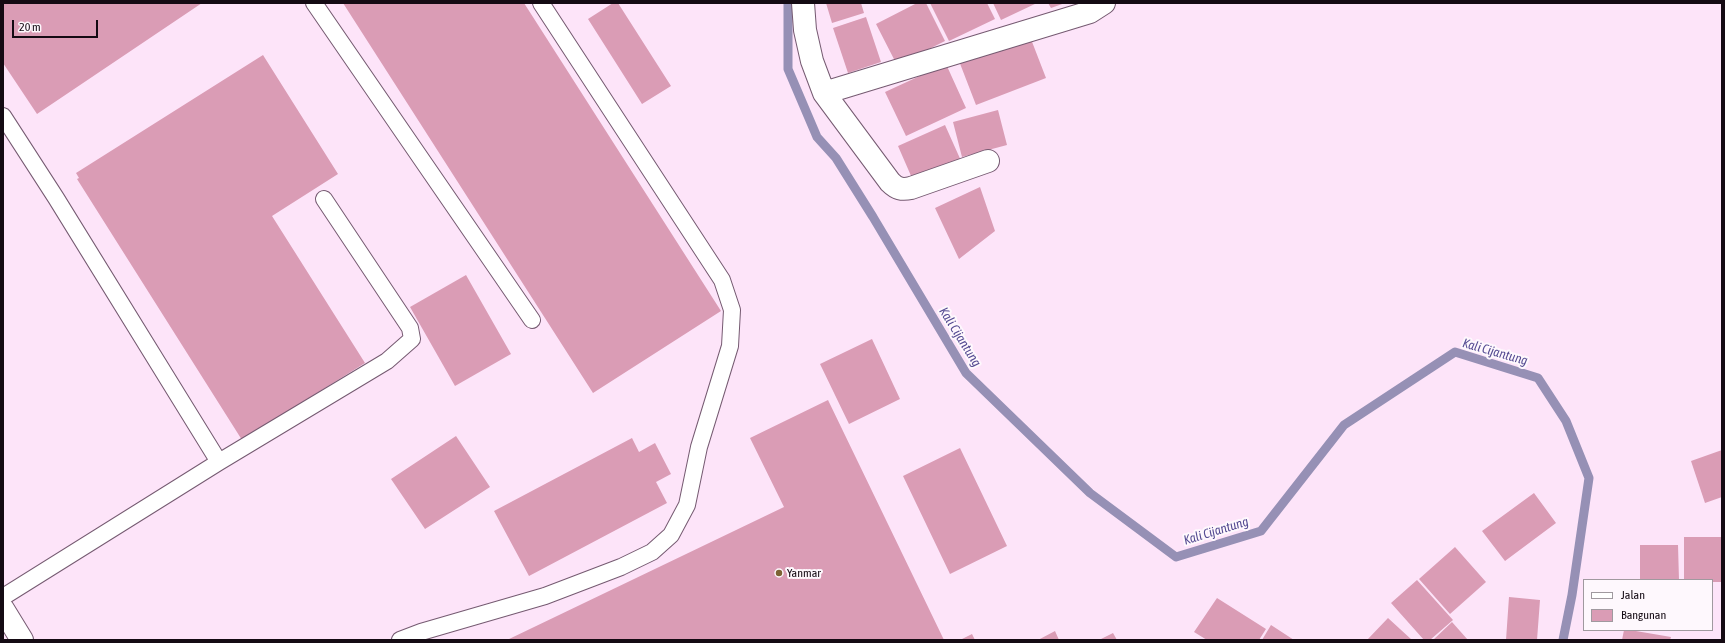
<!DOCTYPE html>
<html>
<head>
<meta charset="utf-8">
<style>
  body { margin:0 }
  #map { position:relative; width:1725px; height:643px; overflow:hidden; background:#fde4f9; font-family:"Asap Condensed",sans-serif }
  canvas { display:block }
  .frame { position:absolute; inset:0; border:4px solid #140a13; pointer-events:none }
  .legend { position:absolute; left:1583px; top:579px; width:130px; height:52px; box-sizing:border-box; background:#fef8fd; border:1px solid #a0999f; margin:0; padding:5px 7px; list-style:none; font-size:12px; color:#140a13 }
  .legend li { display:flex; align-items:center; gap:8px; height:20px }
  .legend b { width:20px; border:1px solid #a0999f }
  .scale { position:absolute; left:12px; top:20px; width:86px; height:18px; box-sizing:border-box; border:2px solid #140a13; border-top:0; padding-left:5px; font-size:12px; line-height:14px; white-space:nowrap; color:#140a13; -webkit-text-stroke:3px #fef8fd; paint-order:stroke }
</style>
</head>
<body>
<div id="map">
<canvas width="1725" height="643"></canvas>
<div class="frame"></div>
<ul class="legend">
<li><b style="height:5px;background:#fff"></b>Jalan</li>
<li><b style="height:11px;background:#da9cb5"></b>Bangunan</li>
</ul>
<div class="scale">20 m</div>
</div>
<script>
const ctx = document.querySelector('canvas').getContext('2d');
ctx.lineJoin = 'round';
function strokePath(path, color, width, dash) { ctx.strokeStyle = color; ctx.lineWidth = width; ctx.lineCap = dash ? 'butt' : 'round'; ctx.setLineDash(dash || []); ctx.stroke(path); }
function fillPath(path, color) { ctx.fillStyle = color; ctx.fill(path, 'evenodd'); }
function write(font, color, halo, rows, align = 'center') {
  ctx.font = font + ' "Asap Condensed",sans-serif'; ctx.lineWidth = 4; ctx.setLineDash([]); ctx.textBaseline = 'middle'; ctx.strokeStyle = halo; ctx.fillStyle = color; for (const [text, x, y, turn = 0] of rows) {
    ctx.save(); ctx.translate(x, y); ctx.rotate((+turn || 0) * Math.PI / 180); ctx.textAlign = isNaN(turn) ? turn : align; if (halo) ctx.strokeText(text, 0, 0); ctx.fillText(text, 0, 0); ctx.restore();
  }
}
strokePath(new Path2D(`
  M788,3V69L817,137L836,158L873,217L966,373L1090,493L1176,557L1261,531L1344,425L1455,352L1538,378L1566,421L1589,478L1572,595L1563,640`), '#9690b5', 9);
fillPath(new Path2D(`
  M3,3H202L37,114L3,63Z
  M343,3H524L721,311L593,393Z
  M613,3H618L671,86L642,104L588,19Z
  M826,3H861L864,13L832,23Z
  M917,3H926L945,41L897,65L876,24Z
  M930,3H987L995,19L949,41Z
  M993,3H1037L1001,20Z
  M1048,3H1065L1051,8Z
  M866,17L881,62L848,73L833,28Z
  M1029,34L1046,78L976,105L959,61Z
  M263,55L338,174L272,216L365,363L242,440L77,179L79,178L76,173Z
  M946,64L966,108L906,136L885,92Z
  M998,110L1007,145L962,157L953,122Z
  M945,125L962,163L915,185L898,146Z
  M980,187L995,231L959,259L935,208Z
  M466,275L511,354L455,386L410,307Z
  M872,339L900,399L849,424L820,364Z
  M828,400L944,640H507L784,507L750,438Z
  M456,436L490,487L425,529L391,479Z
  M632,438L639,452L655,443L671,474L656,482L667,503L529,576L494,511Z
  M960,448L1007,546L950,574L903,476Z
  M1722,450V497L1705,503L1691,461Z
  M1534,493L1556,523L1505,561L1482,531Z
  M1684,537H1722V582H1712V580H1684Z
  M1640,545H1678L1679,580H1640Z
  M1455,547L1486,582L1450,614L1419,579Z
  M1417,580L1453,620L1430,640H1424L1391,603Z
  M1509,597L1540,600L1537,640H1506Z
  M1217,598L1266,629L1259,640H1207L1194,632Z
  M1388,618L1412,640H1367Z
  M1452,622L1468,640H1433Z
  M1271,625L1294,640H1262Z
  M1624,630H1630L1671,637L1670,640H1622Z
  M1055,631L1059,640H1038Z
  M1113,633L1117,640H1099Z
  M972,634L975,640H960Z`), '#da9cb5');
const lane = new Path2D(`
  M314,3L532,320
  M3,116L56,198L219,462
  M3,597L219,462L387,361L412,339L410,328L324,199
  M400,640L421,632L545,596L621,567L652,552L671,535L687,505L699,447L730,346L732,310L722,280L541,3`);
const street = new Path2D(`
  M803,3L805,30L812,61L824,93L890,182C897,189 902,190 911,188L988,161
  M824,93L1090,12L1104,3`);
const highway = new Path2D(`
  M3,609L22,640`);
strokePath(lane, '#755a71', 18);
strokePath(street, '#755a71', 24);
strokePath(highway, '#755a71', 24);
strokePath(lane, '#fff', 16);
strokePath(street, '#fff', 22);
strokePath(highway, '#fff', 22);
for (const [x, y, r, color] of [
  [779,573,4,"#7c6234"]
]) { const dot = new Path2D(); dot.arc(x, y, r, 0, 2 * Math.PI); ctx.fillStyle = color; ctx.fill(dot); strokePath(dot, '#fef8fd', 1.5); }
write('12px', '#140a13', '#fef8fd', [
  ["Yanmar",787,573]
], 'left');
write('italic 13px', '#554b92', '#fef8fd', [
  ["Kali Cijantung",960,337,58],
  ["Kali Cijantung",1495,352,16],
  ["Kali Cijantung",1216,531,-17]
]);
</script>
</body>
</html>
